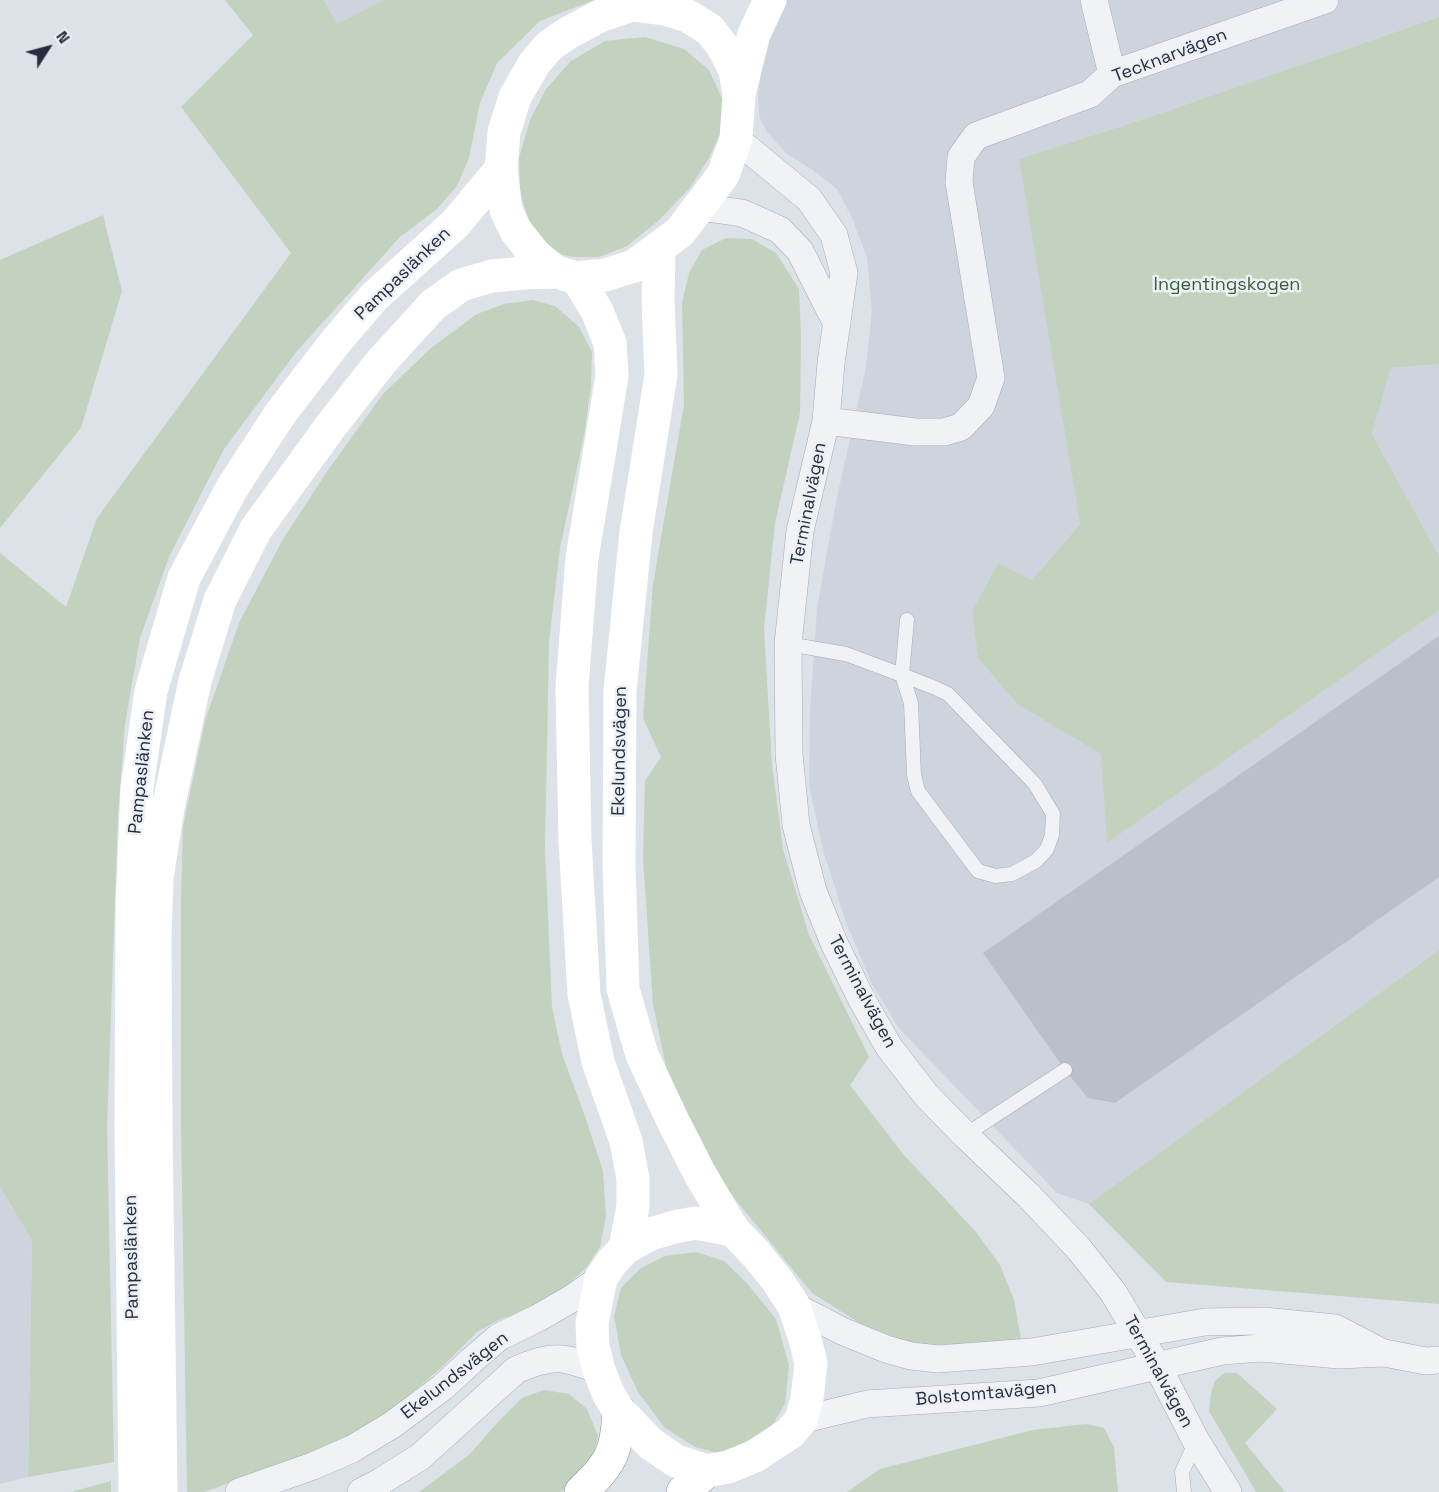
<!DOCTYPE html>
<html>
<head>
<meta charset="utf-8">
<style>
  body { margin:0 }
  #map { position:relative; width:1439px; height:1492px; overflow:hidden; background:#dde1e8; font-family:"Space Grotesk",sans-serif }
  canvas { display:block }
  .north { position:absolute; left:18px; top:18px; width:60px; height:60px; -webkit-text-stroke:4px #edf0f5; paint-order:stroke; rotate:54deg; font-size:16px; font-weight:700; line-height:24px; text-align:center; color:#272d3f }
  .north::after { content:''; display:block; margin:auto; width:21px; height:27px; background:#272d3f; clip-path:polygon(50% 0,100% 100%,50% 72%,0 100%) }
</style>
</head>
<body>
<div id="map">
<canvas width="1439" height="1492"></canvas>
<div class="north">N</div>
</div>
<script>
const ctx = document.querySelector('canvas').getContext('2d');
ctx.lineJoin = 'round';
function fillPath(path, color) { ctx.fillStyle = color; ctx.fill(path, 'evenodd'); }
function strokePath(path, color, width, dash) { ctx.strokeStyle = color; ctx.lineWidth = width; ctx.lineCap = dash ? 'butt' : 'round'; ctx.setLineDash(dash || []); ctx.stroke(path); }
function write(font, color, halo, rows, align = 'center') {
  ctx.font = font + ' "Space Grotesk",sans-serif'; ctx.lineWidth = 5; ctx.setLineDash([]); ctx.textBaseline = 'middle'; ctx.strokeStyle = halo; ctx.fillStyle = color; for (const [text, x, y, turn = 0] of rows) {
    ctx.save(); ctx.translate(x, y); ctx.rotate((+turn || 0) * Math.PI / 180); ctx.textAlign = isNaN(turn) ? turn : align; if (halo) ctx.strokeText(text, 0, 0); ctx.fillText(text, 0, 0); ctx.restore();
  }
}
fillPath(new Path2D(`
  M324,0H383L337,24Z
  M786,0H1439V17L1150,117L1019,159L1080,524L1032,580L998,563L972,611L978,658L1017,704L1102,754L1108,842L1439,610V950L1089,1204L1057,1193L898,1027L872,984L846,922L823,850L809,785L810,711L817,608L836,502L866,367L872,311L867,258L853,220L837,189L813,170L787,154L767,132L759,116L758,92L765,49Z
  M1439,364V556L1372,434L1391,368Z
  M0,1187L32,1240L28,1477L0,1484Z`), '#cfd3dd');
fillPath(new Path2D(`
  M225,0H324L337,24L383,0H594L540,21L497,63L480,103L469,158L457,186L437,209L400,237L297,351L224,449L169,557L140,638L125,724L118,815L107,1128L114,1462L28,1477L32,1240L0,1187V553L66,607L97,518L291,253L181,107L253,35Z
  M1439,17V364L1391,368L1372,434L1439,556V610L1107,843L1101,754L1017,704L978,658L972,611L998,563L1032,580L1080,524L1019,159L1150,117Z
  M645,37L684,49L709,70L724,103L722,130L709,158L689,189L659,220L627,246L599,257H573L551,252L529,223L520,191L519,158L530,120L546,89L571,61L605,41Z
  M103,215L122,291L81,428L0,528V260Z
  M726,238L752,239L776,253L799,289L801,335L800,413L775,523L764,629L772,765L783,849L809,935L869,1057L850,1085L903,1154L976,1232L1000,1265L1014,1300L1021,1339L982,1344L915,1345L861,1324L812,1293L713,1172L668,1076L653,1005L643,858L645,781L661,757L643,718L653,584L684,405L682,303L689,273L702,250Z
  M533,300L555,306L579,327L592,352L591,386L584,435L560,548L549,642L545,848L552,1007L562,1054L586,1119L603,1171L606,1216L600,1247L586,1268L558,1294L531,1311L503,1318L478,1331L441,1368L393,1409L337,1444L204,1492H187L181,1125V899L183,827L205,721L239,623L283,539L328,470L383,394L431,348L477,314L504,304Z
  M1439,950V1304L1166,1282L1089,1204Z
  M696,1252L724,1261L745,1281L776,1319L789,1365L785,1404L768,1432L721,1454L695,1447L664,1427L638,1392L621,1355L614,1316L621,1288L641,1268L665,1256Z
  M1224,1373H1237L1277,1409L1245,1443L1285,1492H1256L1209,1411L1211,1393L1215,1381Z
  M544,1390L569,1394L587,1409L598,1436L593,1460L582,1479L560,1492H419L469,1455L498,1422L522,1398Z
  M1086,1424L1104,1428L1114,1447L1118,1492H847L880,1469L1033,1430Z
  M111,1481V1492H71Z`), '#c2d2be');
fillPath(new Path2D(`
  M1439,636V877L1115,1103L1088,1098L1065,1070L983,953Z`), '#bbbfcb');
const lane = new Path2D(`
  M788,644L846,654L902,675L907,620
  M902,675L933,687L948,694L1035,784L1053,814L1052,835L1047,849L1036,861L1012,874L995,876L978,871L918,791L914,775L911,703Z
  M965,1135L1065,1070
  M1184,1492L1182,1472L1196,1441`);
const street = new Path2D(`
  M1094,0L1112,74
  M736,139L809,199L834,235L844,273L831,363L826,421L800,531L788,644L789,754L796,825L813,891L834,943L862,1000L889,1047L926,1095L965,1135L1029,1196L1079,1249L1113,1292L1158,1367L1196,1441L1228,1492
  M699,207L742,213L780,230L800,251L837,324
  M826,421L915,432H944L961,427L981,406L991,378L959,182L961,157L976,136L1090,94L1112,74L1325,0
  M794,1306L842,1331L886,1349L911,1356L938,1359L1032,1352L1205,1322L1263,1321L1335,1328L1383,1353
  M801,1420L867,1404L1039,1393L1222,1351L1261,1348L1339,1355L1384,1353L1426,1361L1439,1360
  M239,1492L313,1466L352,1449L392,1425L443,1387L471,1361L499,1337L538,1318L571,1299L601,1278
  M361,1492L380,1482L420,1457L516,1370C552,1354 563,1356 599,1370`);
const highway = new Path2D(`
  M581,1492C611,1464 617,1452 619,1411
  M683,1492L707,1471`);
strokePath(lane, '#a6abb5', 15);
strokePath(street, '#a6abb5', 28);
strokePath(highway, '#858d9f', 34);
strokePath(lane, '#f0f2f6', 14);
strokePath(street, '#f0f2f6', 27);
strokePath(new Path2D(`
  M632,5L664,9L688,16L710,30L723,47L735,70L739,95L736,139L723,175L680,232L634,266L605,275L577,278L556,272L536,256L516,231L506,210L501,169L504,132L515,97L534,64L549,46L568,33L600,16L632,5L647,0
  M739,94L754,34L770,0
  M659,249L658,301L661,375L636,532L620,691L619,865L623,989L642,1055L673,1121L700,1174L733,1230L756,1254L777,1280L794,1306L805,1339L811,1363L807,1399L801,1420L790,1433L755,1456L728,1467L707,1471L676,1461L651,1444L619,1411L608,1393L599,1370L593,1346L592,1323L601,1278L612,1262L625,1248L651,1234L674,1227L695,1223L733,1230
  M577,278L597,311L610,343L612,376L582,558L572,687L575,841L584,994L598,1062L626,1141L633,1179V1206L625,1248
  M135,1492L131,1126L132,907L137,788L151,691L184,578L232,488L280,414L337,340L374,297L455,224L501,169
  M161,1492L156,1126L155,939L157,878L168,808L195,681L220,600L256,529L330,427L381,362L433,305L461,285L492,276L524,273L556,272`), '#fff', 33);
strokePath(highway, '#fff', 33);
write('18px', '#272d3f', '#edf0f5', [
  ["Tecknarvägen",1170,56,-21],
  ["Pampaslänken",403,274,-44],
  ["Terminalvägen",809,504,-79],
  ["Ekelundsvägen",620,751,-89],
  ["Pampaslänken",142,772,-84],
  ["Terminalvägen",862,992,62],
  ["Pampaslänken",132,1257,-91],
  ["Terminalvägen",1158,1372,61],
  ["Ekelundsvägen",455,1376,-38],
  ["Bolstomtavägen",986,1394,-5]
]);
write('18px', '#375b34', '#edf0f5', [
  ["Ingentingskogen",1227,285]
]);
</script>
</body>
</html>
